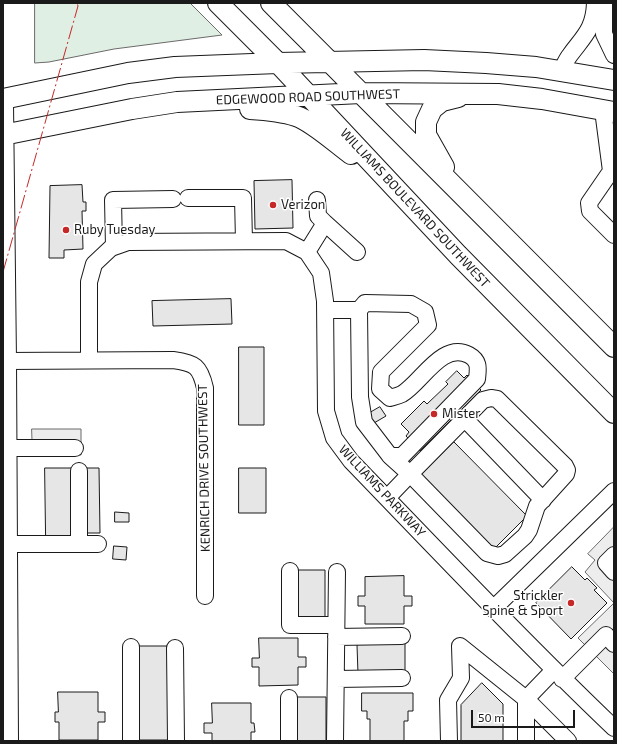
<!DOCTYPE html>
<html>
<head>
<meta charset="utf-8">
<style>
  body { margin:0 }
  #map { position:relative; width:617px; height:744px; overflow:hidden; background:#fff; font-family:"Exo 2",sans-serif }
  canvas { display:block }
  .frame { position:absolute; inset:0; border:4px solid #1a1a1a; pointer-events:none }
  .scale { position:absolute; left:471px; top:710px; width:104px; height:18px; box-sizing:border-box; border:2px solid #1a1a1a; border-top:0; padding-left:5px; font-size:12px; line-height:14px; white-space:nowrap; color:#1a1a1a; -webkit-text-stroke:3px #fff; paint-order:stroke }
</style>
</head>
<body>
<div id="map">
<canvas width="617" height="744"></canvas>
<div class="frame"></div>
<div class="scale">50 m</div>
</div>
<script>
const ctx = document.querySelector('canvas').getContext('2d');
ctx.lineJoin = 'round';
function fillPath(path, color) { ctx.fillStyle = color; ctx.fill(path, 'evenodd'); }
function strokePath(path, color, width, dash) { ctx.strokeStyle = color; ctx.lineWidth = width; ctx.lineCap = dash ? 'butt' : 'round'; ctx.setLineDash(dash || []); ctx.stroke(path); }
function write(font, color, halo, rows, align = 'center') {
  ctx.font = font + ' "Exo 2",sans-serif'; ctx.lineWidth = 3; ctx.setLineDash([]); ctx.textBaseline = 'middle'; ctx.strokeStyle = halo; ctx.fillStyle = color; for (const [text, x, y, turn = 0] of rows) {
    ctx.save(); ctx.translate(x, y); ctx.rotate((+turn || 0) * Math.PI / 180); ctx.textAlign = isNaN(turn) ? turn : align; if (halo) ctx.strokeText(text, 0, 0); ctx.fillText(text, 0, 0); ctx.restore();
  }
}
const green = new Path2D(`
  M35,3H190L222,35L114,49L49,62L35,63Z`);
fillPath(green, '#e0efe3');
strokePath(green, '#6a6a6a', 1);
const parking = new Path2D(`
  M32,429H81V455L33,456Z
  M614,527V674L578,638L614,603L585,572L595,560L588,554Z`);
fillPath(parking, '#ededed');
strokePath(parking, '#6a6a6a', 1);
const building = new Path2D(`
  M292,180L293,228L255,229L254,181Z
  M82,185L83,202H86V211H82L83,249L64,250V258H49L50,186Z
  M231,299L232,324L153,326L152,301Z
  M239,347H264V425H239Z
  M457,371L464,378L467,375L481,390L420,451L406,436L409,432L401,424L424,401L427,404L448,384L446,382Z
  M380,407L386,416L362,430L356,421Z
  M454,442L527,516L494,549L421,475Z
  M45,468H72L73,538H46Z
  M86,468H99L100,533H86Z
  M239,468H266V513H239Z
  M115,512L129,513V522H115Z
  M114,546L127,547L126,560L113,559Z
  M572,567L585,580L587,578L597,588L594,590L607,603L571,639L536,603Z
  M296,570H325V619H296Z
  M404,576V596H412V606H404V624H365V606H358V596H365V577Z
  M259,638H298V657H306V667H298V685L259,686V667H252V658H259Z
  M405,644V673L358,674L357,645Z
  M137,646H168L169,740H137Z
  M482,683L503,704V741H461V705Z
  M58,692H98V712H105V722H98V740H59V722H55V712H58Z
  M362,693H413V711H408V721H404V741H370V719H367V711H362Z
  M297,697H326V741H297Z
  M212,703H251V723H254L255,732H251V741H212V733H204V723H212Z`);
fillPath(building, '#e6e6e6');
strokePath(building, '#1a1a1a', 1);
const minor = new Path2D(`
  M604,3V34L614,55
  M561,71C564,66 566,60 570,55C584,36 594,29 595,3
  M603,110L611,171L589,203L590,211L614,235
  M188,198H243L244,241
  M317,200L318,216L325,223
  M114,247L113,200L173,199
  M307,252L325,223L357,252
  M325,310H359L365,303L411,304L425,312L428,325L381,372L380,389L390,398C393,397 398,396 402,394C422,382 442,341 469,355C480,361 478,369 477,379L402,456H390L364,422L360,397L359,310
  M89,360V282L94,264L111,248L128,242L286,241L307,252L321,273L325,301L326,411L334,438L351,461C438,551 524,642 614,728
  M6,361L173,360C195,363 200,366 205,388V596
  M465,419L543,500
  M6,448H75
  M79,471V544
  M387,498L410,474L483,400L491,398L497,399L565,466L567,470L566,474L537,506L529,530L525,536L505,554L498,556L487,553L410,474L390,456
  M7,544H98
  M614,555L606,563L614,572
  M290,571V625H336
  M493,609L614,491
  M336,637L402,636
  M131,647V741
  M175,648L176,741
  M554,670L526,699L568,741
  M336,679L402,678
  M562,679L606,635L614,644
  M289,741V698
  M335,741L337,572
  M449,741L448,700L461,678L460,646L526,699V741`);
const major = new Path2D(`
  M218,3L278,63L458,255L614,413
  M271,3L614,347
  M3,99L128,73L175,67L278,63L424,60L486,63L536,67L614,80
  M3,103L6,361L8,741
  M250,109C266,110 281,111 296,116C312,121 337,144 351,154
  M3,135L132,109L177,102L361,93L498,94L542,99L614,112
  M444,167L426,135V122L432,109L442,101L458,97`);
strokePath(minor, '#1a1a1a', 18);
strokePath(major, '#1a1a1a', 22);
strokePath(minor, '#fff', 16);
strokePath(major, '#fff', 20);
strokePath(new Path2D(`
  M3,272L78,6L77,3`), '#c62828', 1, [14, 3, 2, 3]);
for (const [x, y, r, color] of [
  [273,205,4,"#c62828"],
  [66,230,4,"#c62828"],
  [434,414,4,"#c62828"],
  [571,603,4,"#c62828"]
]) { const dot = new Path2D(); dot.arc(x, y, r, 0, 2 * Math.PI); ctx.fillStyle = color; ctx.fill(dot); strokePath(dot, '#fff', 1.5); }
write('13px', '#1a1a1a', '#fff', [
  ["EDGEWOOD ROAD SOUTHWEST",308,97,-2],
  ["WILLIAMS BOULEVARD SOUTHWEST",415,208,47],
  ["KENRICH DRIVE SOUTHWEST",204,468,-91],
  ["WILLIAMS PARKWAY",382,491,47]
]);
write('13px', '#1a1a1a', '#fff', [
  ["Verizon",281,205],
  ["Ruby Tuesday",74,230],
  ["Mister",442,414],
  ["Strickler",563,596,"right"],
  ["Spine & Sport",563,611,"right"]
], 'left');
</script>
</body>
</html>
